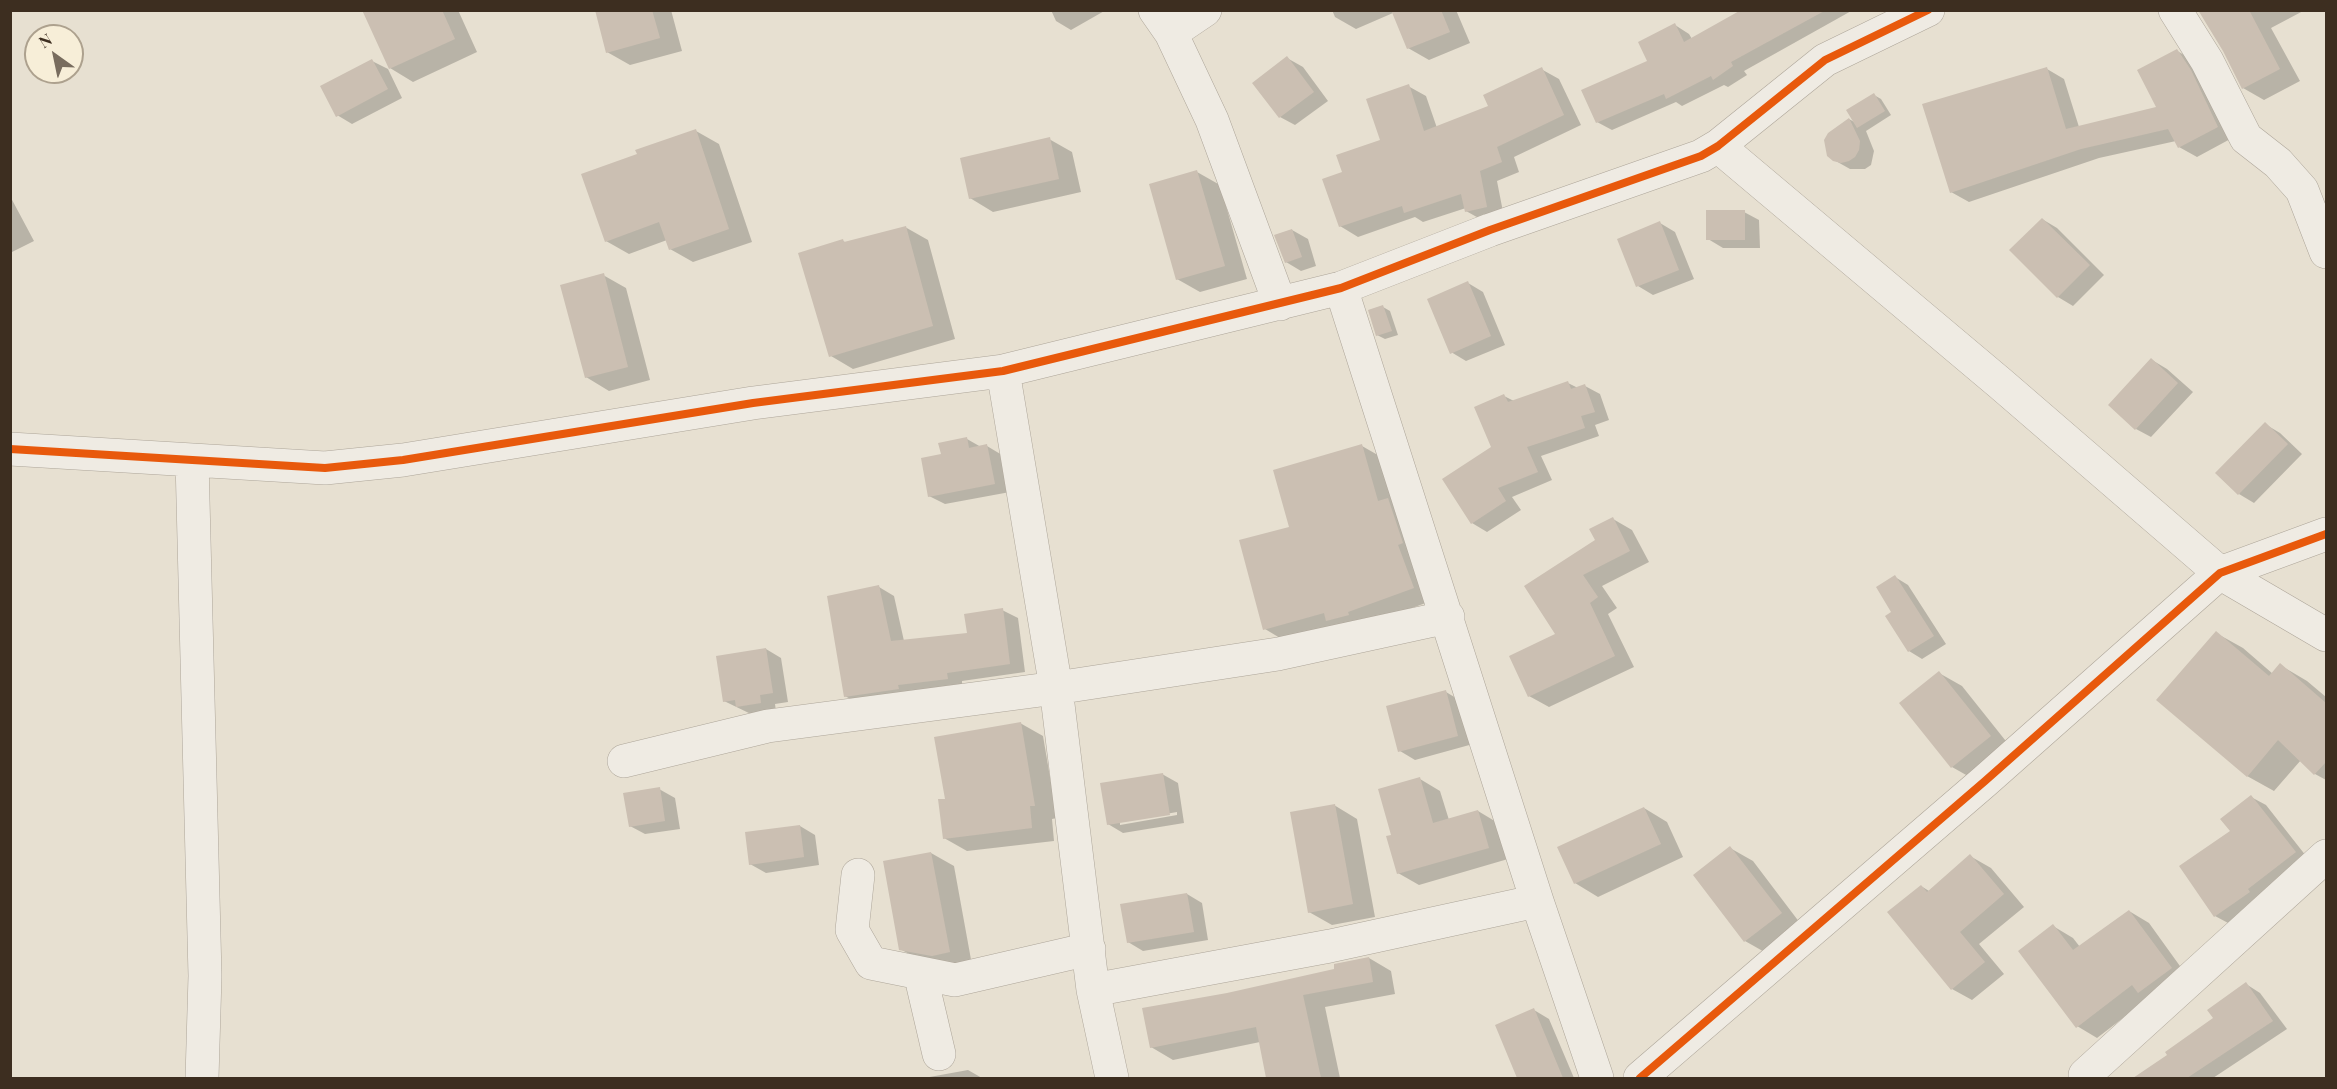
<!DOCTYPE html>
<html>
<head>
<meta charset="utf-8">
<style>
  body { margin:0 }
  #map { position:relative; width:2337px; height:1089px; overflow:hidden; background:#e7e0d1; font-family:"Playfair Display",serif }
  canvas { display:block }
  .frame { position:absolute; inset:0; border:12px solid #3d2e20; pointer-events:none }
  .north { position:absolute; left:24px; top:24px; width:60px; height:60px; box-sizing:border-box; background:#f7eed8; border:2px solid #ada18e; border-radius:50%; rotate:327deg; font-size:16px; font-weight:700; line-height:24px; text-align:center; color:#3d2e20 }
  .north::after { content:''; display:block; margin:auto; width:21px; height:27px; background:#786c5e; clip-path:polygon(50% 0,100% 100%,50% 72%,0 100%) }
</style>
</head>
<body>
<div id="map">
<canvas width="2337" height="1089"></canvas>
<div class="frame"></div>
<div class="north">N</div>
</div>
<script>
const ctx = document.querySelector('canvas').getContext('2d');
ctx.lineJoin = 'round';
function fillPath(path, color) { ctx.fillStyle = color; ctx.fill(path, 'evenodd'); }
function strokePath(path, color, width, dash) { ctx.strokeStyle = color; ctx.lineWidth = width; ctx.lineCap = dash ? 'butt' : 'round'; ctx.setLineDash(dash || []); ctx.stroke(path); }
fillPath(new Path2D(`
  M363,10H458L477,52L413,82L390,68Z
  M596,10H671L682,51L630,65L607,52Z
  M1051,10H1106L1071,30L1056,21Z
  M1332,10H1456L1470,43L1429,60L1408,48L1393,13L1356,29L1335,17Z
  M1744,10H1853L1744,71L1747,75L1728,87L1724,85L1682,106L1676,102L1612,130L1597,122L1649,62L1675,25L1689,34L1692,39Z
  M2208,10H2305L2271,28L2300,81L2264,100L2243,88Z
  M2177,51L2195,61L2234,137L2197,157L2179,147L2176,141L2099,158L1969,202L1951,192L2047,69L2064,79L2079,127L2158,108Z
  M1287,58L1303,67L1328,101L1295,125L1280,117Z
  M372,61L388,69L402,98L352,124L337,115Z
  M1541,69L1559,79L1581,125L1514,157L1519,172L1497,181L1504,217L1484,221L1466,211V208L1423,222L1415,217L1358,237L1340,226L1344,173L1382,141L1408,86L1426,96L1437,128L1490,107Z
  M1874,95L1881,99L1891,115L1866,131L1874,151L1871,165L1865,169H1850L1834,160L1849,119L1856,123Z
  M696,131L719,144L752,242L693,262L670,249L667,240L629,254L606,241Z
  M1049,139L1072,152L1081,192L993,212L970,198Z
  M1197,172L1220,185L1247,279L1200,292L1177,279Z
  M10,196L34,241L10,253Z
  M1744,212L1759,220L1760,248H1723L1708,239Z
  M2042,219L2057,228L2104,275L2073,306L2058,297Z
  M1660,223L1675,232L1694,279L1653,295L1638,286Z
  M905,227L928,240L955,339L853,369L831,356L843,241L847,243Z
  M1292,230L1308,239L1316,266L1301,271L1286,262Z
  M603,275L626,288L650,380L609,391L586,377Z
  M1468,283L1483,292L1505,345L1466,361L1451,352Z
  M1383,307L1390,311L1398,335L1385,339L1377,335Z
  M2152,360L2167,369L2193,392L2151,437L2136,429Z
  M1568,383L1578,388L1585,386L1600,394L1609,420L1595,425L1599,436L1541,456L1552,480L1512,497L1521,510L1487,532L1472,523L1504,396L1514,401Z
  M2265,424L2280,433L2302,454L2254,503L2239,494Z
  M967,439L981,447L987,446L1002,455L1010,492L945,504L929,496Z
  M1362,446L1383,458L1434,600L1368,624L1285,641L1265,629L1291,528Z
  M1613,519L1632,530L1649,562L1602,586L1617,608L1608,614L1634,667L1549,707L1529,696L1597,541Z
  M1895,577L1908,585L1946,644L1922,659L1909,651L1887,616L1893,612Z
  M879,587L894,596L904,641L969,634L1002,610L1018,618L1025,672L962,681V687L861,705L845,696Z
  M2216,633L2243,648L2273,674L2280,665L2307,681L2326,697V780L2315,774L2301,760L2274,791L2247,776Z
  M766,649L781,658L788,702L775,704L776,711L753,715L724,701Z
  M1939,673L1962,686L2013,750L1975,780L1952,767Z
  M1446,692L1461,701L1473,744L1415,760L1400,751Z
  M1020,723L1043,736L1057,818L1052,819L1054,841L967,851L944,838L946,800Z
  M1162,774L1178,783L1184,823L1123,833L1108,824ZM1177,812V815L1120,825V822Z
  M1420,779L1440,791L1449,820L1478,811L1498,823L1508,859L1419,885L1398,873L1393,836Z
  M659,789L675,798L680,829L645,834L630,826Z
  M2251,797L2266,805L2310,861L2230,924L2215,916L2232,831Z
  M1334,805L1357,819L1375,917L1332,925L1309,912Z
  M1644,808L1667,822L1683,857L1598,897L1575,883Z
  M800,826L815,835L819,865L766,873L750,864Z
  M1730,848L1753,861L1803,927L1768,954L1745,941Z
  M931,853L954,866L972,965L924,962L900,949Z
  M1970,856L1991,868L2024,907L1979,944L2004,974L1972,1000L1952,989L1921,886L1929,891Z
  M1187,894L1202,903L1208,940L1143,951L1128,942Z
  M2129,911L2149,923L2190,980L2149,998L2097,1038L2077,1026L2053,926L2073,938L2080,947Z
  M1369,958L1391,971L1395,994L1325,1007L1340,1078H1268L1260,1042L1173,1060L1151,1047L1227,994L1336,970Z
  M2246,984L2260,993L2287,1029L2213,1078H2136L2169,1055L2215,1019Z
  M1534,1010L1549,1019L1574,1078H1519L1497,1026Z
  M968,1070L982,1078H924Z`), '#0003');
fillPath(new Path2D(`
  M362,10H442L455,39L389,69Z
  M595,10H652L660,38L606,53Z
  M1391,10H1441L1450,32L1407,49Z
  M1741,10H1826L1731,62L1733,66L1713,80L1711,76L1666,99L1664,94L1596,123L1581,90L1647,61L1638,42L1675,23L1684,42Z
  M2198,10H2249L2280,69L2242,89L2223,51Z
  M2177,49L2191,70L2218,127L2178,148L2168,129L2081,149L1950,193L1922,104L2047,67L2066,129L2156,107L2137,70Z
  M1287,56L1314,92L1279,118L1252,83Z
  M372,59L388,89L336,117L320,86Z
  M1542,67L1564,115L1497,147L1502,162L1480,171L1487,207L1465,212L1461,194L1404,213L1402,206L1339,227L1322,179L1342,172L1336,155L1380,140L1366,99L1409,84L1424,131L1488,106L1483,95Z
  M1874,93L1885,111L1857,128L1846,110Z
  M1849,118L1860,141L1859,150L1855,157L1849,161L1841,163L1833,161L1827,156L1824,140L1828,133Z
  M696,129L729,229L669,250L659,222L605,242L581,174L637,154L635,150Z
  M1050,137L1059,179L969,199L960,158Z
  M1197,170L1225,266L1176,280L1149,184Z
  M1706,210H1745V240H1706Z
  M2042,218L2090,265L2057,298L2009,250Z
  M1660,221L1679,270L1636,287L1617,239Z
  M906,226L933,326L829,357L798,253L843,239L844,242Z
  M1292,229L1302,257L1285,263L1274,235Z
  M604,273L628,367L585,378L560,285Z
  M1468,281L1491,336L1450,354L1427,299Z
  M1383,305L1392,331L1376,336L1368,310Z
  M2151,358L2178,383L2135,430L2108,405Z
  M1568,381L1571,389L1585,384L1595,412L1581,416L1585,428L1527,447L1538,472L1498,488L1506,501L1471,524L1442,479L1491,447L1474,407L1504,394L1508,402Z
  M2265,422L2288,444L2238,495L2215,473Z
  M967,437L969,448L987,444L995,484L928,497L921,458L941,454L938,443Z
  M1362,444L1378,501L1388,498L1403,543L1398,545L1414,588L1348,612L1349,615L1326,621L1324,613L1263,630L1239,540L1289,527L1273,470Z
  M1613,517L1630,551L1583,575L1598,597L1590,603L1615,656L1528,697L1509,656L1555,634L1524,586L1595,540L1589,529Z
  M1895,575L1934,636L1908,652L1885,616L1891,612L1876,587Z
  M879,585L891,641L967,633L964,614L1003,608L1010,664L947,673L948,679L898,685L899,689L844,697L827,596Z
  M2216,631L2269,676L2280,663L2326,703V762L2314,775L2278,740L2247,777L2156,700Z
  M766,648L773,693L760,695L761,703L736,707L735,700L723,702L716,656Z
  M1939,671L1991,736L1951,768L1899,703Z
  M1446,690L1458,736L1398,752L1386,706Z
  M1021,722L1035,806H1030L1032,828L943,839L938,799H945L934,737Z
  M1163,773L1170,815L1107,825L1100,783Z
  M1420,777L1433,823L1478,810L1489,848L1397,874L1386,836L1391,835L1378,789Z
  M660,787L665,821L629,827L623,793Z
  M2251,795L2296,852L2248,889L2250,892L2214,917L2179,866L2230,831L2220,819Z
  M1335,804L1353,904L1308,913L1290,812Z
  M1644,807L1661,844L1574,884L1557,847Z
  M800,825L804,857L749,865L745,832Z
  M1730,846L1782,913L1744,942L1693,875Z
  M931,852L950,952L932,956L899,950L883,861Z
  M1970,854L2004,894L1960,932L1985,962L1951,990L1887,912L1921,885L1927,892Z
  M1187,893L1194,932L1127,943L1120,904Z
  M2129,910L2172,968L2138,993L2132,985L2076,1028L2018,951L2053,924L2073,950Z
  M1369,957L1373,982L1303,995L1321,1078H1266L1256,1027L1150,1048L1142,1008L1227,993L1334,969V964Z
  M2246,982L2273,1021L2187,1078H2133L2167,1055L2165,1052L2213,1018L2207,1010Z
  M1534,1008L1563,1078H1517L1495,1025Z`), '#cbbfb2');
const minor = new Path2D(`
  M1155,10L1171,33L1212,120L1280,304
  M2175,10L2207,61L2246,138L2278,163L2302,190L2326,252
  M1171,33L1205,10
  M1718,146L2001,384L2220,573L2326,635
  M1341,288L1537,901L1597,1078
  M1003,371L1056,688L1093,990L1112,1078
  M10,449L325,468L403,460L753,403L1003,371L1341,288L1490,230L1701,156L1718,146L1825,60L1928,10
  M192,460L205,976L202,1078
  M624,761L768,726L1056,688L1278,654L1448,617
  M858,875L852,930L871,963L955,980L1089,949
  M920,973L939,1054
  M1093,990L1330,946L1537,901
  M2085,1075L2326,856
  M1640,1078L1985,781L2220,573L2326,534`);
strokePath(minor, '#ada599', 34);
strokePath(minor, '#efebe3', 33);
strokePath(new Path2D(`
  M10,449L325,468L403,460L753,403L1003,371L1341,288L1490,230L1701,156L1718,146L1825,60L1928,10
  M1640,1078L1985,781L2220,573L2326,534`), '#e8590c', 8);
</script>
</body>
</html>
